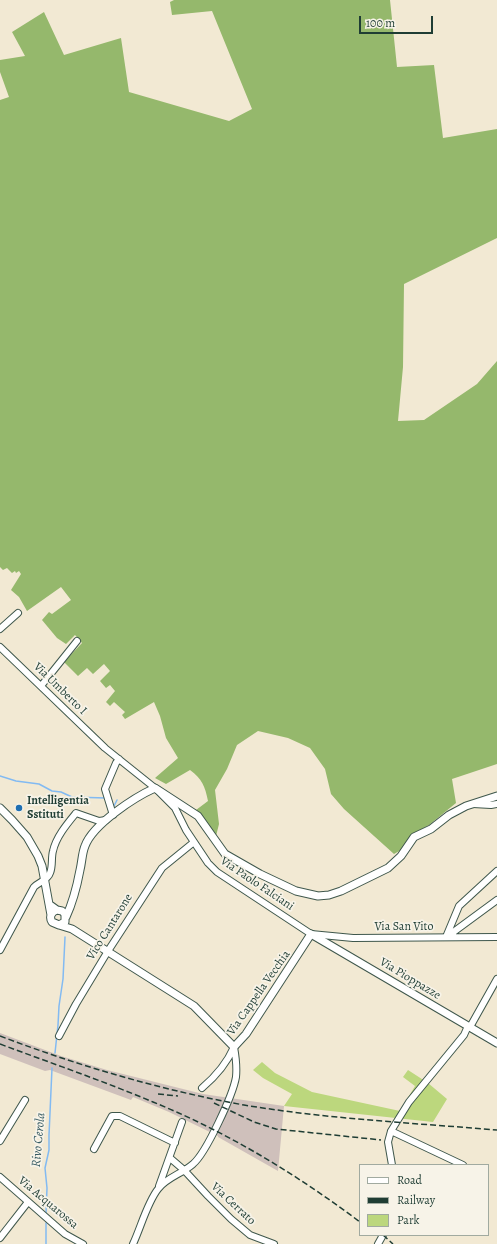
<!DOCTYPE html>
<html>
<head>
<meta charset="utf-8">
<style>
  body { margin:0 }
  #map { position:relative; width:497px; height:1244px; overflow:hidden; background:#f2e9d3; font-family:Alegreya,serif }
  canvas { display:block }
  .legend { position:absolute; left:359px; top:1164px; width:130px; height:72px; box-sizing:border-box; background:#f7f3e8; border:1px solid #a1aaa0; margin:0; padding:5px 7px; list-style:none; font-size:12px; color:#1f3d34 }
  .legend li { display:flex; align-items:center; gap:8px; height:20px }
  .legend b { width:20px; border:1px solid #a1aaa0 }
  .scale { position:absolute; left:359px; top:16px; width:74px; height:18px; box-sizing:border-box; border:2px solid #1f3d34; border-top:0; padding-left:5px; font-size:12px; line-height:14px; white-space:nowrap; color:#1f3d34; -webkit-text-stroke:3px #f7f3e8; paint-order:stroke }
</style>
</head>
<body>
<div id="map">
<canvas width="497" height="1244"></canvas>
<ul class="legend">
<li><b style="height:5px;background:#fff"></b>Road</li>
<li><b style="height:5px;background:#1f3d34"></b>Railway</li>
<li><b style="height:11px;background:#bcd77d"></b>Park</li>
</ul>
<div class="scale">100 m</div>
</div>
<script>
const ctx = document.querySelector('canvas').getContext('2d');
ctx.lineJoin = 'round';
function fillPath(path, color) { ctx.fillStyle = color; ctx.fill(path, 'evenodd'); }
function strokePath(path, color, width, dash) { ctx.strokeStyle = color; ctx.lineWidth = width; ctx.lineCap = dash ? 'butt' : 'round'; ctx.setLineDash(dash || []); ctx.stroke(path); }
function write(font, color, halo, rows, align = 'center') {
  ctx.font = font + ' Alegreya,serif'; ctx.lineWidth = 3.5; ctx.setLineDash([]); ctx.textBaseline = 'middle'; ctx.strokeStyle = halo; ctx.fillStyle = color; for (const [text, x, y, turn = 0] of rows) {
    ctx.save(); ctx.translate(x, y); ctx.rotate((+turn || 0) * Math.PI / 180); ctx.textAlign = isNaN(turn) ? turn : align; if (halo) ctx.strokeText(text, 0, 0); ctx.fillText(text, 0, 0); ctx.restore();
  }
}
fillPath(new Path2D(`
  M0,1033L61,1056L107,1070L203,1094L284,1106L278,1171L218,1137V1136L169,1112L133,1097L131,1100L50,1070L45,1071L0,1054Z`), '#cfc0bb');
fillPath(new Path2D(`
  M262,1062L275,1073L312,1092L400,1111L415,1086L403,1077L408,1070L428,1083L447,1099L433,1122L284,1106L292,1094L263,1078L253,1070Z`), '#bcd77d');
fillPath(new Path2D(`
  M174,0H390L397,67L434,65L443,138L497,129V238L404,284L403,367L398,421L424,420L477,384L497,361V764L452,779L456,803L429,825L413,834L401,850L394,854L344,809L331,794L325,769L310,748L288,738L258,731L237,745L227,769L215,790L219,824L216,836L206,824L196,810L208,801C205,786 202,779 190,770L166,784L155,778L178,758L166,738L160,716L154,702L125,719L122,715L125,712L114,702L110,706L106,702L115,691L110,685L106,688L100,681L110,671L104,664L93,674L87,668L78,676L64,662L82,643L75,635L66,644L57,638L42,620L49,612L52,614L71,600L61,587L27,611L19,597L11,590L21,574L19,571L16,573L15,571L12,573L7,568L3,570L0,567V100L9,97L0,72V60L25,56L12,32L44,12L64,55L121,38L129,92L229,121L252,109L212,11L172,15L170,2Z`), '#95b86c');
strokePath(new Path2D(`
  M0,776L16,781L39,784L52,791L61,792L72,797L106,798
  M114,806L117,800
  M55,1053L58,1025L59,1006L63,979L65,937
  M46,1213L47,1188L45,1168L49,1150V1135L52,1068
  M46,1223V1244`), '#82baf2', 1.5);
const minor = new Path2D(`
  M0,629L18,613
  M0,647L105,748L155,788L175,808L186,830L208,863L217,872L311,934L353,938L497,937
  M41,686L77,641
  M473,804L491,805L497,804
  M113,815L105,789L116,763L119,759
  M448,936L497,900
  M446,937L459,906L497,871
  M0,950L34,887C39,882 48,880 50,873C53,866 51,858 53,851C56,837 67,824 76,813L99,821L106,820
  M470,1027L497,979
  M59,1036L76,1004L108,951L162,868L194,842
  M202,1088C215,1077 227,1063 234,1047
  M391,1131L463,1165
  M0,1141L25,1100
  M94,1149L112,1116H120L175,1143
  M170,1158L184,1170L208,1196L231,1219L250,1235L274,1244
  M392,1165L388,1142L391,1131L409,1102L464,1035L468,1026
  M0,1177L65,1234L83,1244
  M159,1186L182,1122
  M0,1238L28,1202
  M133,1244C141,1227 147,1203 158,1189C167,1177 182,1174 193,1164C206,1153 233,1095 236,1077C237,1067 236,1058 234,1047
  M378,1244L383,1235`);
const tertiary = new Path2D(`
  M0,808L12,820L27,837L38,856L42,866L51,915
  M50,905L57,910L62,911L65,914V922L59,925L52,922C49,917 51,912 57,910
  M66,917C73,902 77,886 80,870C82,862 82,853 85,846C93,824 135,797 155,788L198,816L225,854L260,874L296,891L318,896L329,895L341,891L388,868L401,856L414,837L431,829L449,815L466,806L497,796
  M59,925L72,929L194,1006L234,1047L246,1034L311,934L497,1043`);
strokePath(minor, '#3f574c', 8);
strokePath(tertiary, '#3f574c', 9);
strokePath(minor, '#fff', 6);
strokePath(tertiary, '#fff', 7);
strokePath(new Path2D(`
  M0,1036C79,1066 161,1090 244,1105C328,1119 413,1123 497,1130
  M0,1044C51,1063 103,1081 153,1102C227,1132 296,1174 360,1222
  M158,1094L178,1096
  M214,1103L254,1122L276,1129L381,1140
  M383,1235L393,1244`), '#1f3d34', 1.5, [6, 3]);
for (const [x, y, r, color] of [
  [19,808,4,"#1f6fb2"]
]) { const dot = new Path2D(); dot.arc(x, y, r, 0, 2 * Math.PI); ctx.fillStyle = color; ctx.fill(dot); strokePath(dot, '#f7f3e8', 1.5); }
write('12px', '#1f3d34', '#f7f3e8', [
  ["Via Umberto I",60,689,44],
  ["Via Paolo Falciani",257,884,34],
  ["Vico Cantarone",110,927,-58],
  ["Via San Vito",404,927],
  ["Via Pioppazze",410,979,31],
  ["Via Cappella Vecchia",259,993,-55],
  ["Via Acquarossa",48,1203,40],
  ["Via Cerrato",233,1204,43]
]);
write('bold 12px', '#1f3d34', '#f7f3e8', [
  ["Intelligentia",27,801],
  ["Sstituti",27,815]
], 'left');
write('italic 13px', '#385c64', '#f7f3e8', [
  ["Rivo Cerola",39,1140,-85]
]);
</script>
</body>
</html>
